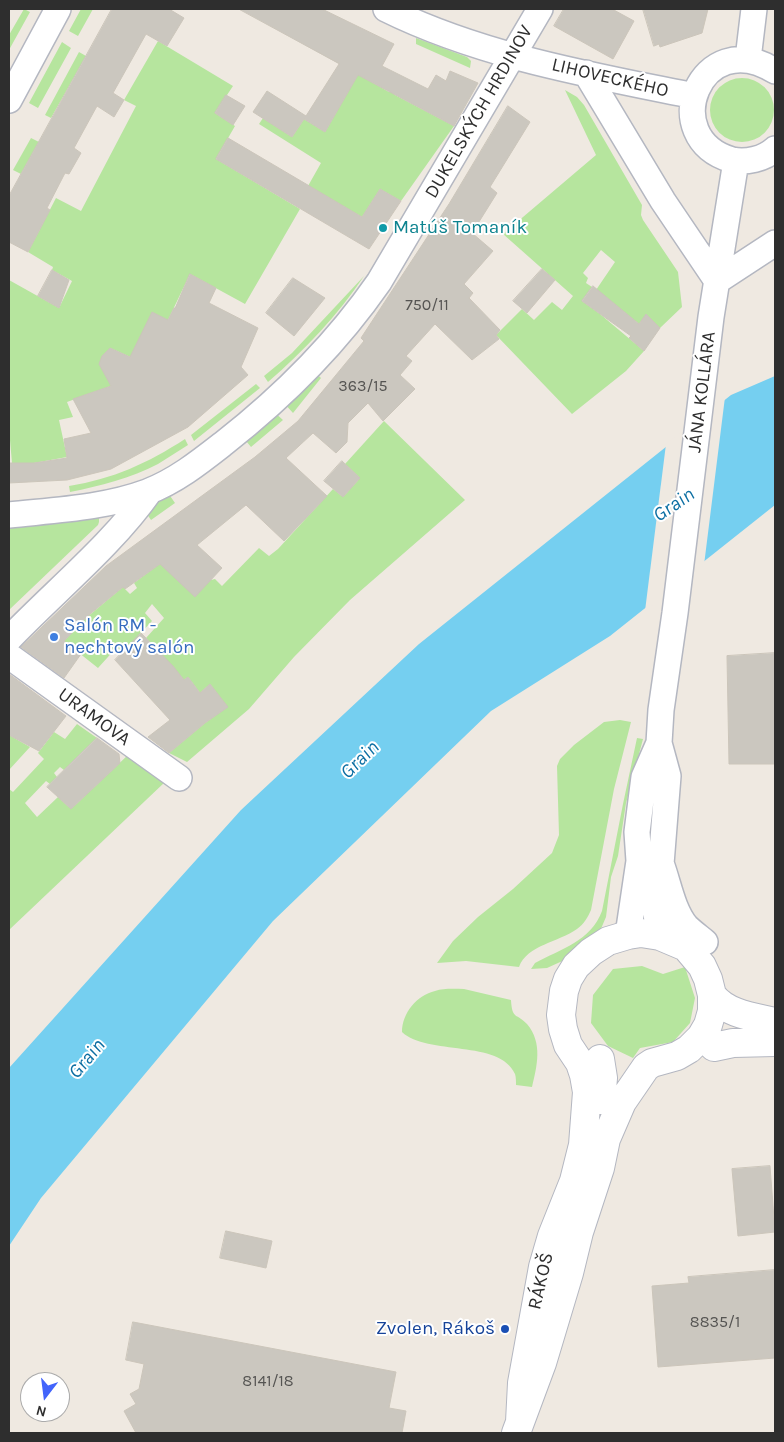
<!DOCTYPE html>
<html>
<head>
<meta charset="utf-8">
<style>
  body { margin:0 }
  #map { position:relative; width:784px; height:1442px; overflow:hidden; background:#efe9e1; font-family:Karla,sans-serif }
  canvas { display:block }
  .frame { position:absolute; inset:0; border:10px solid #2e2e2e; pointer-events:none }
  .north { position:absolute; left:20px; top:1372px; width:50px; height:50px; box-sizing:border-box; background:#fff; border:1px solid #ababab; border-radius:50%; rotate:195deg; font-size:14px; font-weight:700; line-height:20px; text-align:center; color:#2e2e2e }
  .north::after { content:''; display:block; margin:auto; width:18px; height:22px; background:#4264fb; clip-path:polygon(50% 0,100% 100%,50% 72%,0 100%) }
</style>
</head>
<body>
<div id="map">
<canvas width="784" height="1442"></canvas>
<div class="frame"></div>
<div class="north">N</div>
</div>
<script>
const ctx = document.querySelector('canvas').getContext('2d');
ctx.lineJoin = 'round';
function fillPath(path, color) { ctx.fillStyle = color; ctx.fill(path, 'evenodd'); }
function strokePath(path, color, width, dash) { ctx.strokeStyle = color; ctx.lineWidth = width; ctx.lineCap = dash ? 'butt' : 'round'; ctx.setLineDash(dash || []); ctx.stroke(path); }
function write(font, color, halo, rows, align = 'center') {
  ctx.font = font + ' Karla,sans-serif'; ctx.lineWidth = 4; ctx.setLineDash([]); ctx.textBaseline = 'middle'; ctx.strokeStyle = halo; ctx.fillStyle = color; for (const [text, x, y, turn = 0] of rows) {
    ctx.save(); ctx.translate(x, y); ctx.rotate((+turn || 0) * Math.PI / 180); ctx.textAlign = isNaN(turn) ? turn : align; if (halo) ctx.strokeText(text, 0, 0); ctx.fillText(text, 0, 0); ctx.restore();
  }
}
fillPath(new Path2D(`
  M24,9L30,12L9,50V35Z
  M81,9H93L78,36L69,31Z
  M416,38L467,57L471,61L470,68L416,44Z
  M158,41L233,86L215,113L235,126L216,159L300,209L245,304L190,274L168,320L135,359L110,348L103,356L111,386L67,402L73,417L59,420L67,457L34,463H12L9,429V280L59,308L72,281L52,270L53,267L28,252L56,198L81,211L136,106L124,100Z
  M62,42L71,48L38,108L29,103Z
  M79,52L86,56L51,118L45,115Z
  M358,74L389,92L391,91L395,95L454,126L401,201L380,189L362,217L308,186L321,163L259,124L263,118L292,137L304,119L325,132Z
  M710 110a32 32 0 1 1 64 0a32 32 0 1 1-64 0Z
  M565,90L577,97L584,105L642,205L641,215L643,220L678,272L682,307L660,328L647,315L639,324L596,290L615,262L601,250L583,273L588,278L586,283L592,287L582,301L600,314L644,351L626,371L572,414L496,335L522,309L534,320L552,302L562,310L573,296L503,234L596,155Z
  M31,138L39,142L21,174L13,170Z
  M364,276C338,315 304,351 268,382L264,376L292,353Z
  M314,371L321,378L293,413L283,402Z
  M256,384L260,388L194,441L191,435Z
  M273,411L283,420L251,447L242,436Z
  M384,421L465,500L350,600L294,657L249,709L187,762L169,753L205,723L227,707L210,684L200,693L188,677L184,680L146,638L164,618L152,604L145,613L152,621L139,635L128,658L117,647L98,668L64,641L86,618L123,587L130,594L137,588L134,583L181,548L211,580L215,579L222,586L259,548L269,556L278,549L333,489L343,497L360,478L345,464Z
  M185,439L188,445C178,451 168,458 158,464C131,478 100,486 70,492L69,486C113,479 148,463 185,439Z
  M166,490L175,503L151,520L145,511Z
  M99,516V522L98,525L9,610V522Z
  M620,720L631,722L614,789L591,910C588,917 584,924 577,929C559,942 527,945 519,967L466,961L437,963L453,941L478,917L513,889L552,853L559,835L557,766L560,759L574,745L604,722Z
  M77,724L97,738L64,770L60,767L54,773L57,777L50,784L46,781L25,803L37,817L58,797L71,809L128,755L165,782L9,930V789L13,792L44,759L38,753L54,732L65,739Z
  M9,735L30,747L9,770Z
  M637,738L643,739L626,803L618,856L611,877L606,917L600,931L569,958L547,968L531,969L535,963C561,949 591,941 602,911L623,804Z
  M642,966L663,974L685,967L695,998L690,1023L673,1042L640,1048L633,1058L608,1046L591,1023L593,995L613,969Z
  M464,989L511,1000C512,1020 517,1013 527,1024C543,1043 537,1066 532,1087L516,1085C516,1082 516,1077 515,1074C500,1039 427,1056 402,1032C402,1013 417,995 435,991C444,988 455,989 464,989Z`), '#b6e59e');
fillPath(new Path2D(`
  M775,376V505L610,636L491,711L273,921L41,1198L9,1246V1068L241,810L419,644L731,395Z`), '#75cff0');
fillPath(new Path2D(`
  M725,397L704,565L645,611L666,444Z`), '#efe9e1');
const building = new Path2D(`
  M112,9H169L184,18L167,46L146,34L113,93L124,100L114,117L97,106L74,148L81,153L69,174L65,173L47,208L50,210L28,252L9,242V196Z
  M239,9H322L394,44L382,66L428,89L436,75L446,81L450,71L478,83L454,126L358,75L325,132L304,119L292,137L253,112L267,91L306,116L339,64Z
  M564,9H612L634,21L613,59L554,26Z
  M643,9H708L702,33L660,47L659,44L654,46Z
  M226,95L245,106L233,125L215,113Z
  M508,106L530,122L490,187L497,193L472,233L493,251L464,284L473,293L469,298L500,330L496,335L499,339L472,360L435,324L406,356L412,361L400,375L415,389L383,421L368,403L348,423L347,442L336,453L313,433L286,458L327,496L284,541L246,505L197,545L222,568L195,597L160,564L125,589L123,587L90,614L64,641L81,654L64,678L21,647L106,566L255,457L298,421L364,341L361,338L449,204Z
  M228,138L362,217L380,189L401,201L369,249L216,159Z
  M542,269L555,280L527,313L513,301Z
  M52,270L69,280L59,308L38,296Z
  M190,274L216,288L209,303L258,328L241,367L248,375L188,427L111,469L67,480L9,483V463H34L67,458L64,439L91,433L73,399L111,386L99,364L102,356L110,348L130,357L152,312L168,320L174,308H175Z
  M293,278L325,298L294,336L266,313Z
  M593,286L639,324L646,314L660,328L644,351L629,338L631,336L582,301Z
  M342,461L360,478L343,497L324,481Z
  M141,633L173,666L184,680L188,677L200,693L210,684L228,707L205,723L169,753L148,737L170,720L115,660Z
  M775,653V764H729L727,656Z
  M9,674L66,716L39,751L9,735Z
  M97,738L119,754L120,763L71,809L47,787Z
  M770,1166L775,1232L738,1236L732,1169Z
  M226,1231L272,1241L266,1268L220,1258Z
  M775,1270V1358L658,1367L652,1286L689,1283L688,1277Z
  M133,1322L396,1372L389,1408L406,1411L402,1433H136L124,1411L136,1404L130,1394L139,1389L144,1364L126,1360Z`);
fillPath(building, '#cbc7bf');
strokePath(building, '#cbc5ba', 1);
const minor = new Path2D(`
  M386,9C481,56 591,75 694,96
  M748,59L754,9
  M775,71C700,24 656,138 732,160C746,163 764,159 775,149
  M586,73L663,201L717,281
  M9,100L58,9
  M717,281L775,243
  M9,515C55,510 104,508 147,492C176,481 201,461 224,443C284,396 336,344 379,282L540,9
  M9,639C55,591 112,545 150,491
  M9,656L179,778
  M662,866C669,886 673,910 686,926C692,932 699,937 705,942
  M628,935L639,861L637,832L644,777L659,743
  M666,938L657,921L655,905V885L661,864L668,776L659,743L661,710L675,613L711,317L736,161`);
const tertiary = new Path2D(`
  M712,995C726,1014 753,1017 775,1022
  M714,1047L733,1043L775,1042
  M600,1059L603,1078L601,1100
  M516,1433L542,1363L569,1273L579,1232L600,1168L606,1139L622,1102L646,1067L652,1063L677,1056L689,1049L701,1037L708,1025L712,1011V995L708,979L702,966L686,947L660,936L641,933L628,935L608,941L591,952L576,966L568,979L564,991L561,1015L563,1029L568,1045L580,1063L584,1075L587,1092L583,1145L574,1181L552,1236L543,1267L522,1383L520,1422`);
strokePath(minor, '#b4b7c1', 28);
strokePath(tertiary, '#b4b7c1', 30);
strokePath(minor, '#fff', 25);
strokePath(tertiary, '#fff', 28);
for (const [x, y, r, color] of [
  [383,228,5,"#0f9aa8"],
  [54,637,5,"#3f7fe0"],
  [505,1329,5,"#1a4fb4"]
]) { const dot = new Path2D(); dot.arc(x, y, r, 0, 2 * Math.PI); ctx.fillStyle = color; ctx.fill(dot); strokePath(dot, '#fff', 2); }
write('16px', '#555452', null, [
  ["750/11",427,305],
  ["363/15",363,386],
  ["8835/1",715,1322],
  ["8141/18",268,1381]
]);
write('19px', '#2e2e2e', '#fff', [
  ["LIHOVECKÉHO",610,78,13],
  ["DUKELSKÝCH HRDINOV",479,112,-60],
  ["JÁNA KOLLÁRA",702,392,-83],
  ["URAMOVA",94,717,36],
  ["RÁKOŠ",541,1281,-77]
]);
write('19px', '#0d838f', '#fff', [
  ["Matúš Tomaník",393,228]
], 'left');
write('19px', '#366cbe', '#fff', [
  ["Salón RM -",64,626],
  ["nechtový salón",64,648]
], 'left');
write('19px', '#164399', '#fff', [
  ["Zvolen, Rákoš",495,1329]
], 'right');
write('italic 20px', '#0d6fa3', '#fff', [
  ["Grain",674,505,-34],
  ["Grain",360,760,-44],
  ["Grain",87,1059,-50]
]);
</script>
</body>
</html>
